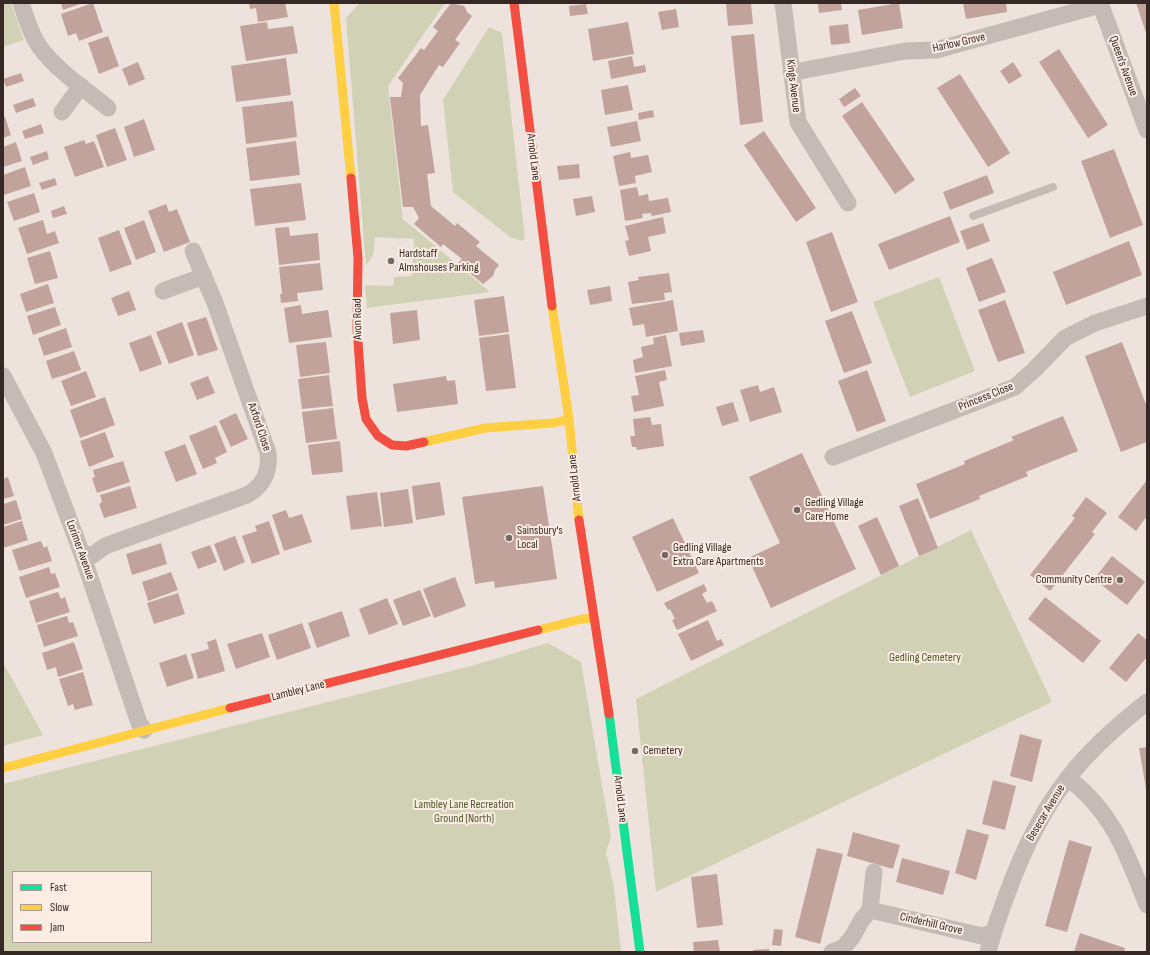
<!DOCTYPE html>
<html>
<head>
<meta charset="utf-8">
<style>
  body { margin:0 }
  #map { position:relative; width:1150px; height:955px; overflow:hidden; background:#ede3dc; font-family:"Sofia Sans Condensed",sans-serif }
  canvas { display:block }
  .frame { position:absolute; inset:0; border:4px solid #362825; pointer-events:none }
  .legend { position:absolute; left:12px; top:871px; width:140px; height:72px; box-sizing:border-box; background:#fbede3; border:1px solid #ac9e97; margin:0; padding:5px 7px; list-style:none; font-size:12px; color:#362825 }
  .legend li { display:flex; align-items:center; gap:8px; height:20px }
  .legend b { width:20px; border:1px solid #ac9e97 }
</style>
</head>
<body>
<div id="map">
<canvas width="1150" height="955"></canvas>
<div class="frame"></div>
<ul class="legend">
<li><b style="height:5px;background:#16e098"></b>Fast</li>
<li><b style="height:5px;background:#ffcf43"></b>Slow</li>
<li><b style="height:5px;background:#f24e42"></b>Jam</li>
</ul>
</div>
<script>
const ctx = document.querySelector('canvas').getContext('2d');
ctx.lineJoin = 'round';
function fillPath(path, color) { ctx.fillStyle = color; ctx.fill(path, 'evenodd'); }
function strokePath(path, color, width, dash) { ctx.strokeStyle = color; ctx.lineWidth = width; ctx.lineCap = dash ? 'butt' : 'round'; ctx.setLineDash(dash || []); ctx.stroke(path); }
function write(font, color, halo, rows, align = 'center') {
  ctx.font = font + ' "Sofia Sans Condensed",sans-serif'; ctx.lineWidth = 4; ctx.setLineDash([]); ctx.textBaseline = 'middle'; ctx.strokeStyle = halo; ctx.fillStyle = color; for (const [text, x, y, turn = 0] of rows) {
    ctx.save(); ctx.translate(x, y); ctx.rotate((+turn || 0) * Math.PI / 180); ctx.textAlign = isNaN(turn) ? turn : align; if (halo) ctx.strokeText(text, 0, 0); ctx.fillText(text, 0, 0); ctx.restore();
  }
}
fillPath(new Path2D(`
  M3,3H11L24,40L3,47Z
  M360,3H445L388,86L403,219L490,292L367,308L365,285L393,286L394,277L412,276L414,239L375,237L373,256L366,265L346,18Z
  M489,27L502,33L525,239L522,241L510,237L453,192L443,100Z
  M939,277L975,371L910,397L873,302Z
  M971,530L1052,702L656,892L636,699Z
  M548,643L581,662L611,837L606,852L614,887L621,952H3V784L471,666ZM13,872H151V942H13Z
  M3,662L43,735L3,746Z`), '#d1d2b5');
fillPath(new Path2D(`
  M61,3H83L63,10Z
  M93,3L103,32L79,41L76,33L68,36L61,14Z
  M249,3H285L288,17L258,22L256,8L250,9Z
  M451,3L464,6L466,9L467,12L472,16L455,40L460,43L443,67L439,65L420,95L421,126L428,125L435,173L427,174L431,206L455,226L457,223L480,242L476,246L499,265L495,270L493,276L483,284L458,263L462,259L443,244L441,247L414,224L419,218L413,207H403L390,97H401L403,83L398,78L421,48L424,50L438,31L433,27Z
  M726,3H751L753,24L728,26Z
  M818,3H841L842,10L819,13Z
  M899,3L903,28L862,35L858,10Z
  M963,3H1006L1007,12L966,19Z
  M1136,3H1147V36Z
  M586,4L588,14L570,16L569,6Z
  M676,9L679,27L662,30L658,12Z
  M267,22L268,29L293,26L298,53L246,61L240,26Z
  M628,22L634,54L593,61L588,29Z
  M848,24L850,43L831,45L829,26Z
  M754,34L763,122L740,125L731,36Z
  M108,36L119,66L99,74L88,43Z
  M1059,49L1108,125L1088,138L1039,62Z
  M632,56L634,67L645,65L646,72L611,79L608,61Z
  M286,58L291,95L236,102L231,66Z
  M138,62L145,79L129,86L122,69Z
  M1013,62L1022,76L1009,84L1000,71Z
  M21,73L24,81L6,87L3,79Z
  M960,74L1010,153L988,167L937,88Z
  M628,85L633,110L605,115L601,90Z
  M855,88L861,96L844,107L839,99Z
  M33,98L36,106L16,113L13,105Z
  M293,101L297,137L246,144L242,107Z
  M862,102L915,180L895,194L842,116Z
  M653,110L654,117L639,120L638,113Z
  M3,117H5L11,135L3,138Z
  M144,119L155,150L134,157L124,127Z
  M637,121L641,141L611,147L607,127Z
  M41,124L44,133L25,139L22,131Z
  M115,128L127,160L107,167L96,135Z
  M764,131L816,208L796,222L744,145Z
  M84,140L86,144L94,141L104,167L75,177L64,147Z
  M296,141L300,175L250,181L246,148Z
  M16,142L22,161L3,167V147Z
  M1114,149L1143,225L1110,238L1081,161Z
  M47,151L49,159L33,165L30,157Z
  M630,152L631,158L648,155L652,172L635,176L636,183L619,186L613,156Z
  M579,164L580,178L559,180L557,166Z
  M25,167L31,186L4,195L3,175Z
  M987,175L994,193L950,210L943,192Z
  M55,178L57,185L42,190L39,183Z
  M301,183L306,220L255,226L250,189Z
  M637,187L639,196L648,194L649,201L668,198L671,212L652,216L651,213L642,214L643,218L625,221L620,190Z
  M34,193L40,212L14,221L7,202Z
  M592,196L595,212L576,216L573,199Z
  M166,204L169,212L177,209L190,242L164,252L148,211Z
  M64,206L67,214L53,218L51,211Z
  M950,216L960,242L889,270L878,244Z
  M663,217L666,233L648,237L651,251L629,256L625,241L629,240L625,226Z
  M43,220L47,234L55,231L59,243L27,254L18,228Z
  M144,220L156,252L136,260L124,228Z
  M983,223L990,241L967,250L960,231Z
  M289,227L290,236L318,233L320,260L279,265L275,228Z
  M119,230L132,264L110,272L98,238Z
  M832,232L858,302L831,312L806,242Z
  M1129,241L1142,275L1066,305L1053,272Z
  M50,251L58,278L35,284L27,258Z
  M992,258L1006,292L979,302L966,268Z
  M320,263L323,290L297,293L298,301L281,303L280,294H282L279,267Z
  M669,273L672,292L664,293L665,300L632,304L628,282L639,280L638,277Z
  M48,284L54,303L26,312L20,294Z
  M610,286L612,301L590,305L587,290Z
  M129,291L136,310L118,316L111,298Z
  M504,296L509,332L479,336L474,300Z
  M673,300L678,331L646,337L644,324L633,326L629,308Z
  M1005,300L1025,353L998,362L978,310Z
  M301,305L302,314L328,310L332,337L289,343L284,308Z
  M55,307L61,325L33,335L27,316Z
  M417,310L420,340L393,344L390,313Z
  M852,311L872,363L844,373L825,321Z
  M206,317L218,350L198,356L187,323Z
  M182,322L194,355L169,364L156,332Z
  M66,328L72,347L44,356L38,338Z
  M703,330L705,342L681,346L679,333Z
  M509,334L516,388L486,391L479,338Z
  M151,335L162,364L140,372L129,343Z
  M666,335L672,366L635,373L633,360L643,357L641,347L654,344L653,338Z
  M326,342L330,373L300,377L296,345Z
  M1122,342L1147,407V442L1121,452L1085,356Z
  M74,351L81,370L52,379L46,361Z
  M665,370L667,380L659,382L664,406L634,412L631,396L639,395L635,376Z
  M867,370L886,421L857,432L838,381Z
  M86,371L96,397L71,406L61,381Z
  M329,375L333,406L302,409L298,379Z
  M208,376L215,393L197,400L190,383Z
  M446,376L447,381L455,380L458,404L397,412L393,384Z
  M758,385L760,392L774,387L782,412L750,422L740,390Z
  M105,397L115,425L80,438L70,410Z
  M733,402L739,421L722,426L716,407Z
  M333,408L337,439L306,443L302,412Z
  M236,413L248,439L231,447L219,421Z
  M1063,416L1078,451L1026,472L1028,476L979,496L980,499L930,519L916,484L965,464L964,461L1014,440L1011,437Z
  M650,417L652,425L661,424L664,446L637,450L636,447H632L630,436H635L633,419Z
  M216,425L227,452L215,458L217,463L203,469L189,436Z
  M105,432L114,457L89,467L80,441Z
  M340,441L343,472L312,475L308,445Z
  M185,444L197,474L176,482L164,452Z
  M802,453L856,569L771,608L748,558L780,543L749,477Z
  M123,461L130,482L97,493L92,478L95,477L93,470Z
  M8,477L14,496L3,499V479Z
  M1147,480V516L1136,531L1118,517Z
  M440,482L445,515L416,520L412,486Z
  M130,486L137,508L104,518L99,504L102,502L100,495Z
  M543,486L557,579L495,588L494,581L475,584L462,497Z
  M408,489L413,523L384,527L380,493Z
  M377,492L382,526L351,530L346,496Z
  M1086,497L1107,513L1092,532L1095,534L1050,591L1030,575L1075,518L1072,516Z
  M918,498L938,548L919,556L899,506Z
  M16,500L22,519L3,525V504Z
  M286,510L289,518L302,514L312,542L284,551L272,515Z
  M877,517L899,566L881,575L858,526Z
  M673,518L699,573L657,592L632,537Z
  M22,521L28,540L3,548V527Z
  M269,521L280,554L252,564L242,536L257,531L255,526Z
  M235,536L245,562L224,571L214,544Z
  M41,541L44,548L47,546L52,561L19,571L12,550Z
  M161,543L167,564L132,575L126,554Z
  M210,545L217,562L198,569L191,552Z
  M1112,556L1145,582L1127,605L1094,579Z
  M49,567L51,574L55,573L60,587L26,598L19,577Z
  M171,572L178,590L148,601L142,582Z
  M455,577L466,606L434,618L423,589Z
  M704,584L707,591L702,594L707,603L712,601L717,611L677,630L672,620L675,619L670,609L668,610L664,603Z
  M420,590L431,616L403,626L393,600Z
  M58,592L61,599L65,597L70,612L36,623L29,601Z
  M178,593L185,614L154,624L147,603Z
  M1045,597L1101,641L1083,663L1028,619Z
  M387,598L398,624L369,635L359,609Z
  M342,611L350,636L317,648L308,623Z
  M67,616L69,623L73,622L78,636L44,647L37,625Z
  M708,620L717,641L721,639L724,645L691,661L678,634Z
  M302,623L311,648L277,660L268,635Z
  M262,633L270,657L236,669L227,644Z
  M1138,633L1147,640V657L1126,682L1109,668Z
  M216,639L225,671L198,679L191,654L209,649L207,642Z
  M74,642L83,669L58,677L56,667L47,670L42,653Z
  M186,654L194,678L167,687L159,663Z
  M83,672L93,705L75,710L73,704L68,706L59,679Z
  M1020,734L1042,740L1032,782L1010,776Z
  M1147,747V789H1146L1139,748Z
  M993,780L1016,786L1005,830L982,824Z
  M967,829L989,835L976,880L955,873Z
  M853,832L900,845L893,869L847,856Z
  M1069,840L1092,847L1067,932L1045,926Z
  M817,848L843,854L820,944L795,937Z
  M902,858L950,871L943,895L896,882Z
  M717,874L723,925L697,928L691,877Z
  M774,929L783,930L781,946L772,945Z
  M1080,933L1125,948L1124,952H1074Z
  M718,940L720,952H694L693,942Z
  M769,949V952H753V950Z`), '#c2a39c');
strokePath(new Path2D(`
  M973,216L1053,187`), '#c5bbb6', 8);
strokePath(new Path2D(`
  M21,3C26,17 30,33 39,46C55,69 86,90 108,108
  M783,3L798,122L848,203
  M1100,3L1147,130
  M791,71H800L905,51L936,50L1100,5
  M62,112L81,86
  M163,291L204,276
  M3,376L44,453L82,554L139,723L144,730
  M833,457L1015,387L1034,370L1065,338L1095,323L1147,306
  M82,554L93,555L105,546L247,495C264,485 270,472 268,453L215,303L193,251
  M1068,778C1113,812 1127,854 1147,905
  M870,910L874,872
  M832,952L844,947L853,936L861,921L870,910L982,936L993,933
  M988,952C993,932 1000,913 1007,894C1022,853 1040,813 1068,778C1090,749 1119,724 1147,702`), '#c5bbb6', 17);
strokePath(new Path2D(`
  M609,714L640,952`), '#16e098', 9);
strokePath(new Path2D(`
  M334,3L351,178
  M552,306L569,419L579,520
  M424,442L485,428L553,423L569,419
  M538,630L582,619L594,618
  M3,768L230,708`), '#ffcf43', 9);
strokePath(new Path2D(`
  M514,3L552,306
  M351,178L358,258L357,328L362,398L366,419L378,436L392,445L406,446L424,442
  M579,520L609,714
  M230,708L538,630`), '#f24e42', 9);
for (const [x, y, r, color] of [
  [391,261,4,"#766965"],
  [797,510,4,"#766965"],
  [509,538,4,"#766965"],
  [665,555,4,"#766965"],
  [1120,580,4,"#766965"],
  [635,751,4,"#766965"]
]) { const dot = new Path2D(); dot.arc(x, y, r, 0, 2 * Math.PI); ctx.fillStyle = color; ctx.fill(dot); strokePath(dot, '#fbede3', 1.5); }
write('12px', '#362825', '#fbede3', [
  ["Harlow Grove",959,43,-13],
  ["Queen's Avenue",1123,66,70],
  ["Kings Avenue",793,86,83],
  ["Arnold Lane",533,157,83],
  ["Avon Road",358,319,-91],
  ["Princess Close",986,397,-22],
  ["Axford Close",259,427,71],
  ["Arnold Lane",575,478,-96],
  ["Lorimer Avenue",80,550,70],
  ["Lambley Lane",298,691,-14],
  ["Arnold Lane",620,799,83],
  ["Besecar Avenue",1046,813,-59],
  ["Cinderhill Grove",931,924,13]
]);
write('12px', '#362825', '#fbede3', [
  ["Hardstaff",399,254],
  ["Almshouses Parking",399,268],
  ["Gedling Village",805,503],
  ["Care Home",805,517],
  ["Sainsbury's",517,531],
  ["Local",517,545],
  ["Gedling Village",673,548],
  ["Extra Care Apartments",673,562],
  ["Community Centre",1112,580,"right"],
  ["Cemetery",643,751]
], 'left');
write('12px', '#4b5726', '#fbede3', [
  ["Gedling Cemetery",925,658],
  ["Lambley Lane Recreation",464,805],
  ["Ground (North)",464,819]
]);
</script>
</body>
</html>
